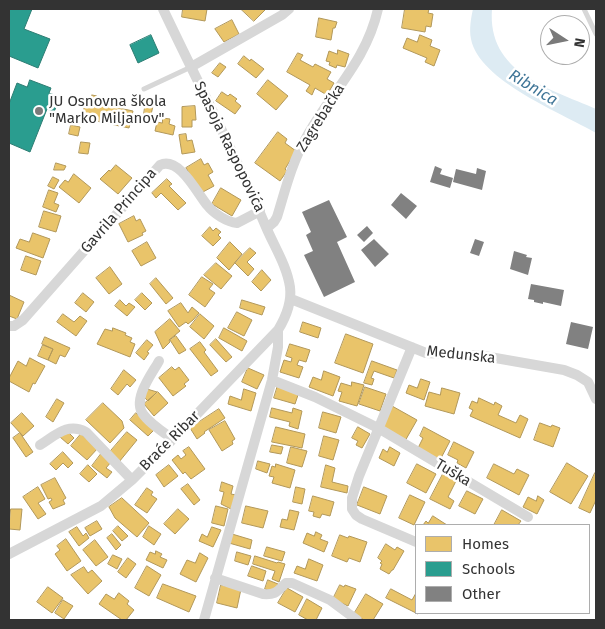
<!DOCTYPE html>
<html>
<head>
<meta charset="utf-8">
<style>
  body { margin:0 }
  #map { position:relative; width:605px; height:629px; overflow:hidden; background:#fff; font-family:"Fira Sans",sans-serif }
  canvas { display:block }
  .frame { position:absolute; inset:0; border:10px solid #333; pointer-events:none }
  .legend { position:absolute; left:415px; top:524px; width:175px; height:90px; box-sizing:border-box; background:#fff; border:1px solid #adadad; margin:0; padding:6px 9px; list-style:none; font-size:15px; color:#333 }
  .legend li { display:flex; align-items:center; gap:10px; height:25px }
  .legend b { width:25px; border:1px solid #adadad }
  .north { position:absolute; left:540px; top:15px; width:50px; height:50px; box-sizing:border-box; background:#fff; border:1px solid #adadad; border-radius:50%; rotate:101deg; font-size:14px; font-weight:700; line-height:20px; text-align:center; color:#333 }
  .north::after { content:''; display:block; margin:auto; width:18px; height:22px; background:#7a7a7a; clip-path:polygon(50% 0,100% 100%,50% 72%,0 100%) }
</style>
</head>
<body>
<div id="map">
<canvas width="605" height="629"></canvas>
<div class="frame"></div>
<ul class="legend">
<li><b style="height:14px;background:#e9c46a"></b>Homes</li>
<li><b style="height:14px;background:#2a9d8f"></b>Schools</li>
<li><b style="height:14px;background:#818181"></b>Other</li>
</ul>
<div class="north">N</div>
</div>
<script>
const ctx = document.querySelector('canvas').getContext('2d');
ctx.lineJoin = 'round';
function fillPath(path, color) { ctx.fillStyle = color; ctx.fill(path, 'evenodd'); }
function strokePath(path, color, width, dash) { ctx.strokeStyle = color; ctx.lineWidth = width; ctx.lineCap = dash ? 'butt' : 'round'; ctx.setLineDash(dash || []); ctx.stroke(path); }
function write(font, color, halo, rows, align = 'center') {
  ctx.font = font + ' "Fira Sans",sans-serif'; ctx.lineWidth = 5; ctx.setLineDash([]); ctx.textBaseline = 'middle'; ctx.strokeStyle = halo; ctx.fillStyle = color; for (const [text, x, y, turn = 0] of rows) {
    ctx.save(); ctx.translate(x, y); ctx.rotate((+turn || 0) * Math.PI / 180); ctx.textAlign = isNaN(turn) ? turn : align; if (halo) ctx.strokeText(text, 0, 0); ctx.fillText(text, 0, 0); ctx.restore();
  }
}
fillPath(new Path2D(`
  M473,9H492C487,73 549,88 596,109V133C562,113 479,81 471,39C469,29 471,18 473,9Z`), '#ddebf3');
const homes = new Path2D(`
  M183,9H207L205,21L182,17Z
  M241,9H266L254,21Z
  M405,9H429L428,13L433,14L431,27L426,26L425,32L402,28Z
  M319,18L337,22L335,28H333L331,40L316,37Z
  M232,20L239,34L224,42L215,29Z
  M420,35L432,40L430,46L440,50L434,66L425,62L427,58L403,48L407,38L417,42Z
  M338,50L349,54L345,67L337,65L336,68L329,65L330,62L326,61L329,51L337,54Z
  M298,53L303,55L300,60L313,67L315,64L331,72L327,79L334,83L327,95L315,88L312,95L306,91L310,85L287,72Z
  M244,56L250,61L251,59L264,69L256,78L238,64Z
  M220,63L226,67L218,77L212,73Z
  M268,80L288,96L276,110L257,94Z
  M222,92L228,96L230,94L237,99L235,101L241,106L235,114L216,101Z
  M92,95L97,96L96,103L133,111L129,128L82,118L86,98L91,99Z
  M146,100L154,101L151,115L144,114Z
  M195,106L196,120H192V127H182V107Z
  M163,118L170,119L169,124L175,126L173,135L155,131L157,122L162,123Z
  M71,125L80,127L78,136L69,134Z
  M278,132L287,139L285,143L296,151L285,169L287,171L280,181L255,163Z
  M186,134L187,141L192,140L195,152L182,154L179,135Z
  M81,142L90,143L88,154L79,153Z
  M201,159L204,165L208,163L213,172L208,175L214,186L201,193L186,168Z
  M56,163L66,166L64,170H54Z
  M116,165L132,178L118,194L100,179L109,170L110,171Z
  M74,174L91,188L79,203L59,187L65,180L68,182Z
  M53,177L59,180L54,189L48,186Z
  M167,179L172,184L169,186L186,203L178,210L161,193L156,198L152,193Z
  M221,188L241,200L232,216L212,204Z
  M49,190L58,193L54,203L59,205L56,212L43,207Z
  M44,211L61,216L56,232L39,227Z
  M134,216L136,221L140,219L146,231L142,233L143,235L128,242L119,224Z
  M210,227L213,231L216,228L221,232L218,235L221,238L213,246L202,236Z
  M33,233L50,239L43,258L16,248L20,239L29,242Z
  M147,242L156,258L141,266L132,251Z
  M230,242L242,254L229,270L217,258Z
  M250,248L256,253L247,262L254,269L248,276L235,263Z
  M26,256L41,261L36,275L21,270Z
  M216,263L232,276L221,289L204,275Z
  M110,267L122,284L109,294L96,278Z
  M262,270L271,280L261,291L252,282Z
  M202,277L213,284L209,289L215,293L205,307L189,295Z
  M156,278L173,298L166,304L150,284Z
  M83,293L94,302L86,312L75,303Z
  M142,293L152,303L145,310L135,300Z
  M9,295L24,302L17,319L9,316Z
  M120,300L126,306L129,303L135,307L127,316L115,306Z
  M242,300L265,307L262,315L240,308Z
  M181,303L188,313L192,307L199,313L193,320L188,324L186,322L179,327L168,311Z
  M237,312L252,320L244,336L228,328Z
  M63,314L74,322L80,316L87,321L76,336L57,322Z
  M200,314L214,326L204,339L190,327Z
  M170,319L180,331L169,340L170,342L163,349L155,332Z
  M303,322L321,328L318,338L300,332Z
  M113,328L126,333L125,335L132,338L130,342L135,344L130,357L97,344L105,329L112,331Z
  M224,328L247,341L242,351L219,338Z
  M346,334L373,344L363,373L335,363Z
  M176,336L186,350L179,354L170,340Z
  M45,337L70,348L65,357L60,355L56,364L48,360L53,349L42,344Z
  M216,339L232,357L226,362L210,345Z
  M147,340L153,345L147,352L149,353L144,360L136,353Z
  M200,342L206,350L204,352L218,371L211,376L190,349Z
  M290,344L310,350L306,362L299,360L297,365L303,367L299,378L280,372L284,360L291,362L292,358L286,356Z
  M43,345L53,349L48,360L38,356Z
  M30,358L45,366L35,384L33,383L29,392L9,381V378L18,361L26,366Z
  M372,361L397,370L394,378L374,371L371,378L374,379L372,385L364,383Z
  M172,367L175,370L179,367L189,380L184,384L186,386L173,396L159,378Z
  M248,368L264,375L257,389L242,382Z
  M124,370L136,380L130,387L127,384L118,395L111,389Z
  M324,371L340,377L333,396L309,387L313,377L321,380Z
  M421,379L430,382L424,400L406,393L409,385L417,388Z
  M352,382L364,385L357,406L339,401L342,392L338,391L341,383L351,386Z
  M278,385L299,392L295,404L274,398Z
  M365,387L386,394L380,411L359,404Z
  M442,388L460,393L454,414L425,406L429,392L440,395Z
  M147,389L157,392L148,401L144,397Z
  M244,389L256,393L251,411L228,404L230,396L241,400Z
  M158,392L168,403L154,416L144,404Z
  M479,398L494,405L495,402L502,406L498,415L516,423L520,415L528,419L520,438L470,416L473,410L469,408L472,401L477,403Z
  M57,399L64,403L53,422L46,417Z
  M103,403L122,421L124,428L110,443L86,420Z
  M392,406L417,420L405,441L380,427Z
  M272,408L292,413L293,408L302,411L298,429L289,426L290,422L270,417Z
  M219,409L225,418L204,432L205,433L197,439L190,428Z
  M323,412L341,417L336,433L319,428Z
  M22,413L34,426L23,436L11,423Z
  M136,413L155,429L148,436L130,420Z
  M225,421L235,439L232,441L233,444L222,451L209,430Z
  M540,423L551,427L552,425L560,428L553,447L534,440Z
  M276,427L305,434L302,448L272,442Z
  M358,427L370,434L362,448L356,445L358,441L352,438Z
  M424,427L450,441L440,460L418,448L423,438L420,436Z
  M67,431L74,438L68,444L60,437Z
  M127,432L137,440L119,462L109,453Z
  M20,433L33,452L26,457L13,438Z
  M81,434L98,448L87,460L71,446Z
  M324,436L339,440L333,460L319,456Z
  M454,442L474,452L466,468L457,463L458,460L448,455Z
  M272,445L283,447L281,454L270,452Z
  M189,447L205,469L191,479L185,472L183,474L172,460L178,455L181,459L186,455L183,451Z
  M291,447L307,451L302,467L287,463Z
  M390,447L400,453L394,466L379,458L383,449L387,452Z
  M63,452L73,463L68,468L63,463L56,470L50,464Z
  M101,454L111,462L106,468L112,472L107,478L92,466Z
  M258,461L270,464L267,473L256,469Z
  M567,463L588,476L571,504L550,492Z
  M276,464L295,470L290,488L272,483L274,477L269,476L272,466L275,467Z
  M417,464L436,474L426,493L407,483Z
  M494,464L514,474L517,469L529,475L519,495L487,478Z
  M88,465L97,474L89,482L80,474Z
  M169,465L178,476L164,487L156,475Z
  M326,465L335,468L332,482L348,486L347,493L321,487Z
  M595,473L596,474V500L590,513L579,508Z
  M443,474L456,481L448,497L454,501L450,509L430,499Z
  M55,478L66,498L63,500L65,504L53,509L49,502L52,500L51,498L48,499L41,485Z
  M222,482L233,486L231,494L236,495L233,510L221,504L224,492L220,491Z
  M188,484L200,500L194,505L181,489Z
  M38,487L45,499L38,503L46,514L38,519L23,497Z
  M296,487L305,489L302,504L293,502Z
  M364,487L387,496L380,514L357,505Z
  M147,488L153,492L151,495L157,499L147,513L135,505Z
  M467,491L483,499L475,514L459,506Z
  M410,495L425,502L414,525L399,518Z
  M313,496L334,502L330,516L322,514L320,518L313,516L314,512L309,511Z
  M538,496L544,500L537,514L523,507L528,497L536,501Z
  M122,498L149,523L137,537L115,518L109,507Z
  M216,506L228,509L224,526L212,523Z
  M246,506L268,511L263,528L242,523Z
  M11,509H22L20,530L9,529Z
  M178,509L189,519L175,534L164,524Z
  M290,510L299,512L294,530L280,527L282,519L287,520Z
  M502,510L521,521L518,525H494Z
  M433,516L447,525H423L426,521L428,523Z
  M97,521L102,529L90,536L85,528Z
  M118,526L128,536L122,541L113,531Z
  M149,526L161,534L154,545L143,537Z
  M77,527L83,536L86,533L89,538L79,546L69,532Z
  M212,527L221,530L213,547L199,541L202,534L207,537Z
  M316,532L322,535L320,539L328,542L324,552L303,543L307,533L314,536Z
  M112,534L121,545L116,550L107,538Z
  M232,534L252,540L250,549L229,543Z
  M340,535L348,538L349,536L367,542L360,562L349,558L347,562L332,556Z
  M66,539L81,561L67,571L55,554L60,550L57,546Z
  M95,540L108,557L96,566L83,550Z
  M386,544L395,550L397,547L404,551L393,570H392L389,574L380,569L382,564L380,563L382,561L378,558Z
  M267,547L285,552L282,561L264,556Z
  M156,551L162,554L160,557L167,560L163,568L146,560L150,552L155,554Z
  M237,552L251,556L248,565L235,561Z
  M200,553L208,558L196,582L180,574L187,560L195,563Z
  M113,555L122,559L117,569L108,564Z
  M255,556L277,563L278,562L285,564L279,582L272,579L275,571L253,564Z
  M128,558L136,564L126,578L118,572Z
  M309,559L323,565L317,581L294,573L297,566L305,569Z
  M147,566L161,575L149,596L135,588Z
  M252,566L266,571L263,581L248,576Z
  M84,567L88,573L92,570L102,581L88,594L71,575Z
  M268,580L278,584L275,592L265,589Z
  M163,584L196,596L189,612L157,598Z
  M221,585L241,589L237,608L217,603Z
  M340,585L344,587L345,585L356,589L348,606L333,599Z
  M48,587L63,598L52,613L37,602Z
  M287,588L303,597L295,612L278,603Z
  M391,589L412,600L416,593V613H419L418,614L386,598Z
  M119,593L129,601L127,604L134,610L126,620H122L99,604L106,594L114,599Z
  M366,594L383,604L373,620H364L354,614Z
  M307,599L322,608L316,620H308L299,615Z
  M63,600L73,606L64,619L55,613Z`);
fillPath(homes, '#e9c46a');
strokePath(homes, '#b2985a', 1);
const schools = new Path2D(`
  M9,9H32L24,29L50,39L38,68L9,56Z
  M151,35L159,53L138,63L130,45Z
  M30,80L51,88L49,93L60,97L54,112L47,109L30,152L9,143V104L17,83L27,87Z`);
fillPath(schools, '#2a9d8f');
strokePath(schools, '#2d7d73', 1);
fillPath(new Path2D(`
  M435,166L442,169L440,174L453,178L450,188L430,182Z
  M477,168L486,171L482,190L453,182L456,169L476,174Z
  M401,193L417,206L406,219L391,205Z
  M329,200L347,237L337,242L355,282L324,297L304,255L313,251L306,235L311,232L302,212Z
  M367,226L373,233L364,242L357,235Z
  M374,239L389,254L375,267L361,250Z
  M475,239L484,242L479,256L470,253Z
  M514,251L527,255L526,257L532,258L528,275L510,269Z
  M531,284L564,290L561,306L543,302V304L534,302V300L528,299Z
  M571,322L593,327L588,349L566,344Z`), '#818181');
strokePath(new Path2D(`
  M584,9L596,34
  M144,89L191,67`), '#d7d7d7', 5);
strokePath(new Path2D(`
  M191,67L282,15L289,9
  M267,228L274,222L277,217C285,191 292,162 306,138C331,92 366,62 378,9
  M291,299L426,353L484,356L564,370L577,375L588,382L596,399
  M9,326H14L23,320L160,165C179,156 197,193 207,205C214,214 227,222 237,223L260,211
  M412,347L359,476L352,498V509L356,515L362,519L416,542
  M159,361C152,374 132,399 143,414C150,424 163,432 173,439
  M272,380L315,397L378,428L528,517
  M40,445C56,435 68,422 86,432L132,480
  M9,554L101,506L132,480L173,439L278,330C286,317 292,303 290,287C287,266 274,246 266,227C235,153 197,81 163,9
  M215,578L263,594C277,595 277,591 286,583H292L330,600L357,620
  M204,620L272,380L278,347V330`), '#d7d7d7', 10);
for (const [x, y, r, color] of [
  [39,111,5,"#7a7a7a"]
]) { const dot = new Path2D(); dot.arc(x, y, r, 0, 2 * Math.PI); ctx.fillStyle = color; ctx.fill(dot); strokePath(dot, '#fff', 2); }
write('15px', '#333', '#fff', [
  ["JU Osnovna škola",49,102],
  ["\"Marko Miljanov\"",49,119]
], 'left');
write('15px', '#333', '#fff', [
  ["Zagrebačka",321,118,-58],
  ["Spasoja Raspopovića",229,147,64],
  ["Gavrila Principa",119,211,-49],
  ["Medunska",461,355,6],
  ["Braće Ribar",170,441,-45],
  ["Tuška",453,473,31]
]);
write('italic 16px', '#3f7597', '#fff', [
  ["Ribnica",533,88,31]
]);
</script>
</body>
</html>
